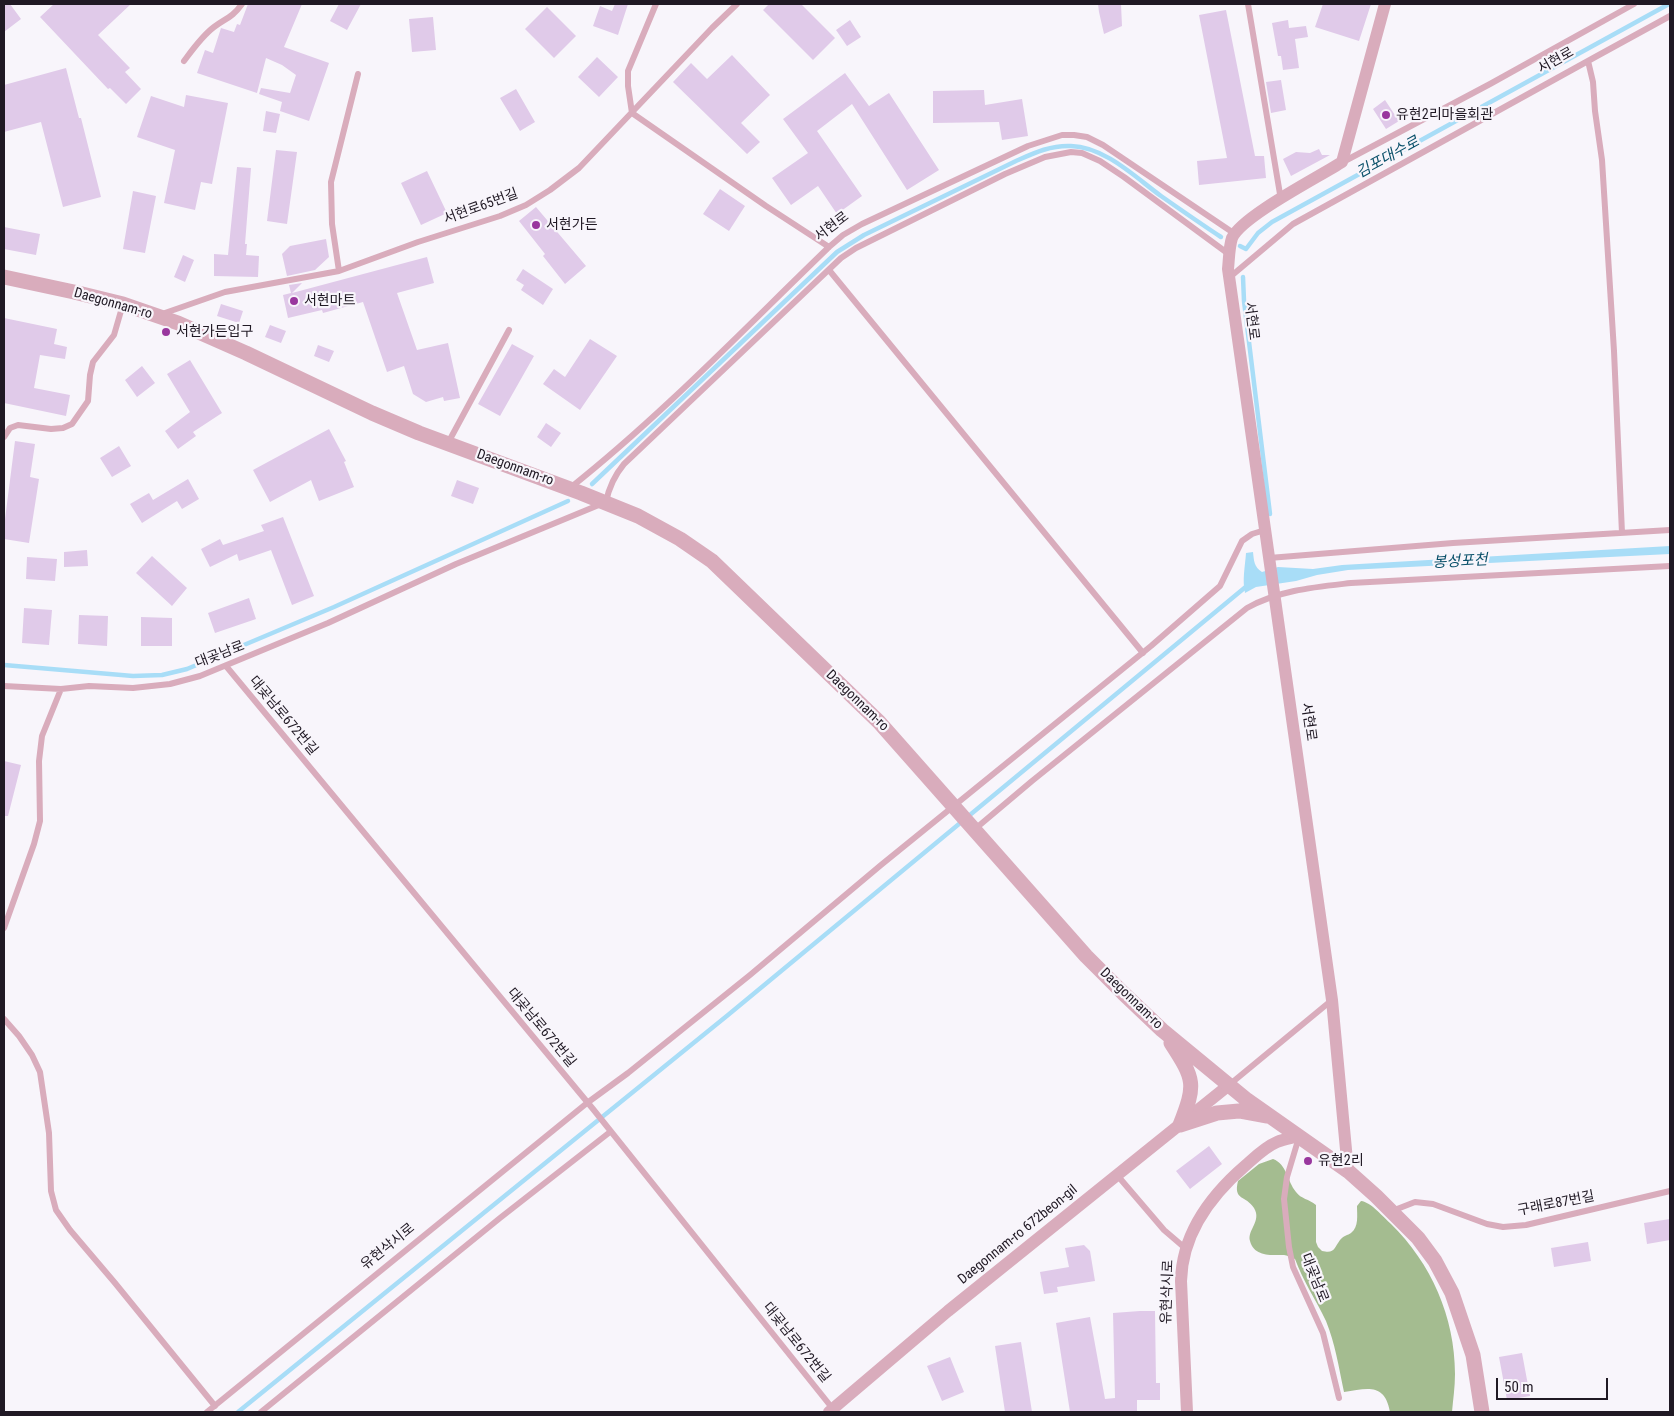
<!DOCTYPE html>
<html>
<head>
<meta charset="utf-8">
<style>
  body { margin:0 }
  #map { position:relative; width:1674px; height:1416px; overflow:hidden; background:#f8f5fb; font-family:"Roboto Condensed",sans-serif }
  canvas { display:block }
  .frame { position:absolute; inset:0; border:5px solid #201924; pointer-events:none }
  .scale { position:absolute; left:1496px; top:1378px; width:112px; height:22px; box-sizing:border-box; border:2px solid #201924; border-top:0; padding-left:6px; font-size:15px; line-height:18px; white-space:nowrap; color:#201924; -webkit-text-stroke:4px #f8f5fb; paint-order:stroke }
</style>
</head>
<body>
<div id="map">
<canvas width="1674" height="1416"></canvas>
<div class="frame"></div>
<div class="scale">50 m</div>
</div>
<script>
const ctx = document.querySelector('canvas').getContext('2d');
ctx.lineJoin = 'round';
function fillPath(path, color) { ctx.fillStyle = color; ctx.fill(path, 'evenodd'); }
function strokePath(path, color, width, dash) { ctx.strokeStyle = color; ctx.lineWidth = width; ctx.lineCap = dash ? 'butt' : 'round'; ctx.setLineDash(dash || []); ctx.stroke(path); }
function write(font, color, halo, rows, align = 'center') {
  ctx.font = font + ' "Roboto Condensed","Noto Sans KR",sans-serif'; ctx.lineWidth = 4.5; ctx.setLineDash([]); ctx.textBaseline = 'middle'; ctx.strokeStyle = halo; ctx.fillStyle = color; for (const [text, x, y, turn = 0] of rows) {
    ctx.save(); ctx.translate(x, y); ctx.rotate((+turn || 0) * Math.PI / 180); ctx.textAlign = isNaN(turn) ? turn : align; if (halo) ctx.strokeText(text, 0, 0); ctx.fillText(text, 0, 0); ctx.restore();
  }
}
fillPath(new Path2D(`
  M1273,1159C1287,1164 1287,1181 1296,1192C1301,1199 1309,1199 1316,1205V1242L1318,1247L1322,1251C1335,1254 1334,1248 1340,1240C1343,1236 1348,1235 1351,1233C1359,1227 1357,1215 1357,1206L1361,1201C1371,1202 1383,1217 1391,1224C1431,1263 1455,1317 1455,1374C1455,1387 1453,1400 1452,1412H1390C1385,1383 1368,1388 1344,1392C1339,1368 1335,1343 1326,1321C1316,1300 1303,1281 1295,1259C1291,1258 1287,1255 1284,1255C1272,1255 1254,1257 1250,1241C1247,1230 1262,1221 1254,1208C1246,1195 1233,1201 1238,1181L1259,1164Z`), '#a4bc90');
fillPath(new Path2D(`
  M1670,546V554L1348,570L1317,575L1296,581L1256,587L1245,593C1242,580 1245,567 1246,553L1253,552C1254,561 1254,567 1262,572L1278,567L1313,569L1342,565Z`), '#a8ddf7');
strokePath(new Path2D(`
  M1240,246L1246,249L1258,233L1272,222L1669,4
  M1243,277L1244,301L1270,514
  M592,484L837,252L864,235L1016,161C1034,153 1051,145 1071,146C1105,147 1135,177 1161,196C1181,210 1201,224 1221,237
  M4,665L133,676L162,675L187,669L334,607L568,501
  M238,1412L728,1015L1248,585`), '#a8ddf7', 4.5);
fillPath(new Path2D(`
  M4,4H10L21,19L4,32Z
  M54,4H131L98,35L130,68L125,72L141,89L126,104L110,88L108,89L40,17Z
  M248,4H302L284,47L329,63L309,121L280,111L282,102L259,94L261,88L290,93L296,75L282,65L266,58L257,93L197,73L205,50L213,53L221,28L234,32L237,24L240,25Z
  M339,4H361L347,30L330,21Z
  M615,4H628L618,35L593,26L600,6L612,11Z
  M769,4H801L835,38L813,60L763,10Z
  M1098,4H1121L1122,26L1104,34L1099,12Z
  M1323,4H1371L1359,41L1315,27Z
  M547,7L576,36L554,58L525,29Z
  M1226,10L1255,156H1264L1266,178L1199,185L1197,161L1227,158L1199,15Z
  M433,17L436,50L412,52L409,19Z
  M850,20L861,37L847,46L836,30Z
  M1288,20L1289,28L1306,26L1308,37L1295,39L1299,68L1283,70L1281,56H1278L1272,23Z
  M732,55L770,95L741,123L760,142L747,154L673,82L691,63L707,79Z
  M597,57L618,77L599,97L578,77Z
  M66,68L79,118H81L101,197L63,207L41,122L4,132V85Z
  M845,73L869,106L889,93L939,170L907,190L852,104L817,131L862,196L837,214L818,186L791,205L772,178L808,153L783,119Z
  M1281,80L1286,110L1271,113L1266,82Z
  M516,89L535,122L520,131L500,98Z
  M984,90L985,105L1022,99L1028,136L1002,140L999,122L933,123V91Z
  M186,95L228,103L212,184L201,182L195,210L164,203L175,150L137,137L151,96L184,107Z
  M1385,100L1399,121L1386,129L1373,109Z
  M266,111L280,114L276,133L263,131Z
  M1319,149L1322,155H1330L1291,176L1283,159L1296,152L1310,153Z
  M276,150L297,152L287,224L267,221Z
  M237,167L251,168L245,244H247L246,255L259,256L258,277L214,276V254L228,255Z
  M427,171L447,213L421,225L401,183Z
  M720,189L745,206L729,231L703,214Z
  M133,191L156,196L145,253L123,249Z
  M536,207L586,266L565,284L543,256L545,254L519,221Z
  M4,227L40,234L36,255L4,249Z
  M326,239L329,257L315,270L287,276L282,254L290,246Z
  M183,255L194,260L185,282L174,277Z
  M427,257L434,283L397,293L417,350L448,343L460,398L444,401L443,397L426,402L413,394L404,366L387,372L363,302L323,313L322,310L288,318L283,295L291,293L289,285L302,283L292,293Z
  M523,269L553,289L543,305L521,290L524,285L516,280Z
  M221,304L243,311L239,323L217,316Z
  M4,318L57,329L54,344L67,347L65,359L40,355L34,388L70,395L66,416L4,403Z
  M270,325L286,331L281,343L265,337Z
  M590,339L617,356L580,410L543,384L554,369L565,377Z
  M512,344L534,356L500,416L478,404Z
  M318,345L334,351L329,362L314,356Z
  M190,360L222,413L193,432L196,436L178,449L165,431L190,412L167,374Z
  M142,366L155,383L137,397L125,380Z
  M546,423L561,433L551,447L537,437Z
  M329,429L346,461L344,462L354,487L319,501L311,480L270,502L253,470Z
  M15,441L35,444L30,477L39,479L29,543L4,539V527Z
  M119,446L131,466L112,477L100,458Z
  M188,479L199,499L182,509L177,501L142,523L130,504L149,493L153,500Z
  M457,480L479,488L473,504L451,496Z
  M283,517L314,596L292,605L271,550L239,561L237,554L210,567L201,549L220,539L223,545L264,531L261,525Z
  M87,550L88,566L64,567V552Z
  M152,556L187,588L172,606L136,573Z
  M27,557L57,559L55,581L26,579Z
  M249,598L256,619L215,633L208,613Z
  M24,608L52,610L49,645L22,643Z
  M79,615L108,616L107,646L78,644Z
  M141,617L172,618V646H141Z
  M4,761L21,765L8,816H4Z
  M1209,1146L1222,1164L1190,1189L1176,1171Z
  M1670,1219V1240L1647,1244L1644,1223Z
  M1588,1242L1591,1261L1554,1267L1551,1248Z
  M1084,1245L1090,1251L1095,1281L1057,1287L1058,1292L1044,1294L1040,1272L1069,1267L1065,1248Z
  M1140,1311H1155L1156,1383H1160V1400H1137V1412H1070L1056,1323L1090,1317L1105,1399L1115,1398L1113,1313Z
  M1021,1342L1032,1412H1005L995,1346Z
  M1522,1353L1530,1396L1507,1400L1499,1357Z
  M950,1357L964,1392L942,1401L927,1366Z`), '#e0cae9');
strokePath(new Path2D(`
  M656,4L628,71V86L632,113L766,206L829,247
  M1248,4L1281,200
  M184,61C193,49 202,36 214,27C226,18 232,18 242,4
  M1588,61L1593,82L1595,111L1602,160L1614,351L1622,533
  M1343,162L1490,84L1634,4
  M829,270L1143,653
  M339,271L332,224L331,182L358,74
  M1230,277L1293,224L1597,56L1670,16
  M162,314L225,292L339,271L418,242L500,216L526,205L550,190L579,168L712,28L737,4
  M4,437L10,428L18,425L51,429L63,428L72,424L88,401L90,375L93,362L114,335L123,304
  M448,443L509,330
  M570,488C662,415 744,329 829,247L843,235L862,224L1028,146L1062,135H1074L1087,137L1103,145L1235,234
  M1269,558L1453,543L1670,530
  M226,666L593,1109L833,1409
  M4,686L61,689
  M975,829L1032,781L1247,608C1279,590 1316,587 1351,583L1670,566
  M4,928L34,844L40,821L39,761L42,736L61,689L89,686L133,688L170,684L200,676L328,623L456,564L606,502C609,487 614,476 624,464L841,258L856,248L1005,174L1045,157L1071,152L1082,153L1100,161L1124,177L1230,255
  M4,1019L19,1036L32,1055L40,1072L49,1133L51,1191L56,1210L70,1230L115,1283L215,1406
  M1229,1085L1332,1000
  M1299,1137L1287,1177L1284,1199L1289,1247L1293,1267L1323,1333L1339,1398
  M1117,1175L1164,1230L1185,1248
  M1392,1211L1415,1202L1433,1204L1487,1224L1503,1227L1526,1225L1670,1191
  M207,1412L587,1103L628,1073L750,975L881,865L1151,646L1220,586L1242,541L1252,534L1265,530
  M261,1412L500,1218L610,1132`), '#d9acbc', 6);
strokePath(new Path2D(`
  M1348,1171L1332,1000L1228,269C1229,260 1229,247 1232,238C1242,216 1319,177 1342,162L1385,4
  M829,1412L948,1311L1229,1085
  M1187,1412L1181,1281C1182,1233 1211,1195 1246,1165C1255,1157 1265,1147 1277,1142C1284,1139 1292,1138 1299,1136`), '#d9acbc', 12);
strokePath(new Path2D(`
  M4,277L74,292L123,304L178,323L246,353L372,413L419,433L581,493L638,516L680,539L712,561L879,722L1086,956L1123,993L1162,1030L1247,1100L1348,1171L1376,1196L1418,1238L1435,1261L1452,1293L1473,1355L1482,1412
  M1171,1043C1195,1080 1196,1084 1180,1125
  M1180,1125L1217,1113L1239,1111L1266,1116`), '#d9acbc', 15);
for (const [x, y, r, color] of [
  [1386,115,5,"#99379e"],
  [536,225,5,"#99379e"],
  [294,301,5,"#99379e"],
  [166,332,5,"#99379e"],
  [1308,1161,5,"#99379e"]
]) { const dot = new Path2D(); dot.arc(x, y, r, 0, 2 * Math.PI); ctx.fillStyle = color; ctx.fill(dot); strokePath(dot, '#f8f5fb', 2); }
write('14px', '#201924', '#f8f5fb', [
  ["서현로",1556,61,-29],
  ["서현로65번길",481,207,-20],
  ["서현로",832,227,-37],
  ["Daegonnam-ro",113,304,16],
  ["서현로",1251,321,83],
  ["Daegonnam-ro",515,468,20],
  ["대곶남로",220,655,-21],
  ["Daegonnam-ro",857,701,44],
  ["대곶남로672번길",283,716,50],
  ["서현로",1308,722,82],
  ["Daegonnam-ro",1131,999,44],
  ["대곶남로672번길",541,1028,50],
  ["구래로87번길",1556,1204,-11],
  ["Daegonnam-ro 672beon-gil",1018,1235,-39],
  ["유현삭시로",388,1247,-39],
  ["대곶남로",1314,1278,68],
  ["유현삭시로",1168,1292,-88],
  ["대곶남로672번길",796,1343,51]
]);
write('14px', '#201924', '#f8f5fb', [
  ["유현2리마을회관",1396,115],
  ["서현가든",546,225],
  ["서현마트",304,301],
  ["서현가든입구",176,332],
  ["유현2리",1318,1161]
], 'left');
write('italic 15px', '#084f69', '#f8f5fb', [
  ["김포대수로",1388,158,-29],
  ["봉성포천",1460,562,-3]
]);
</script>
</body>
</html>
